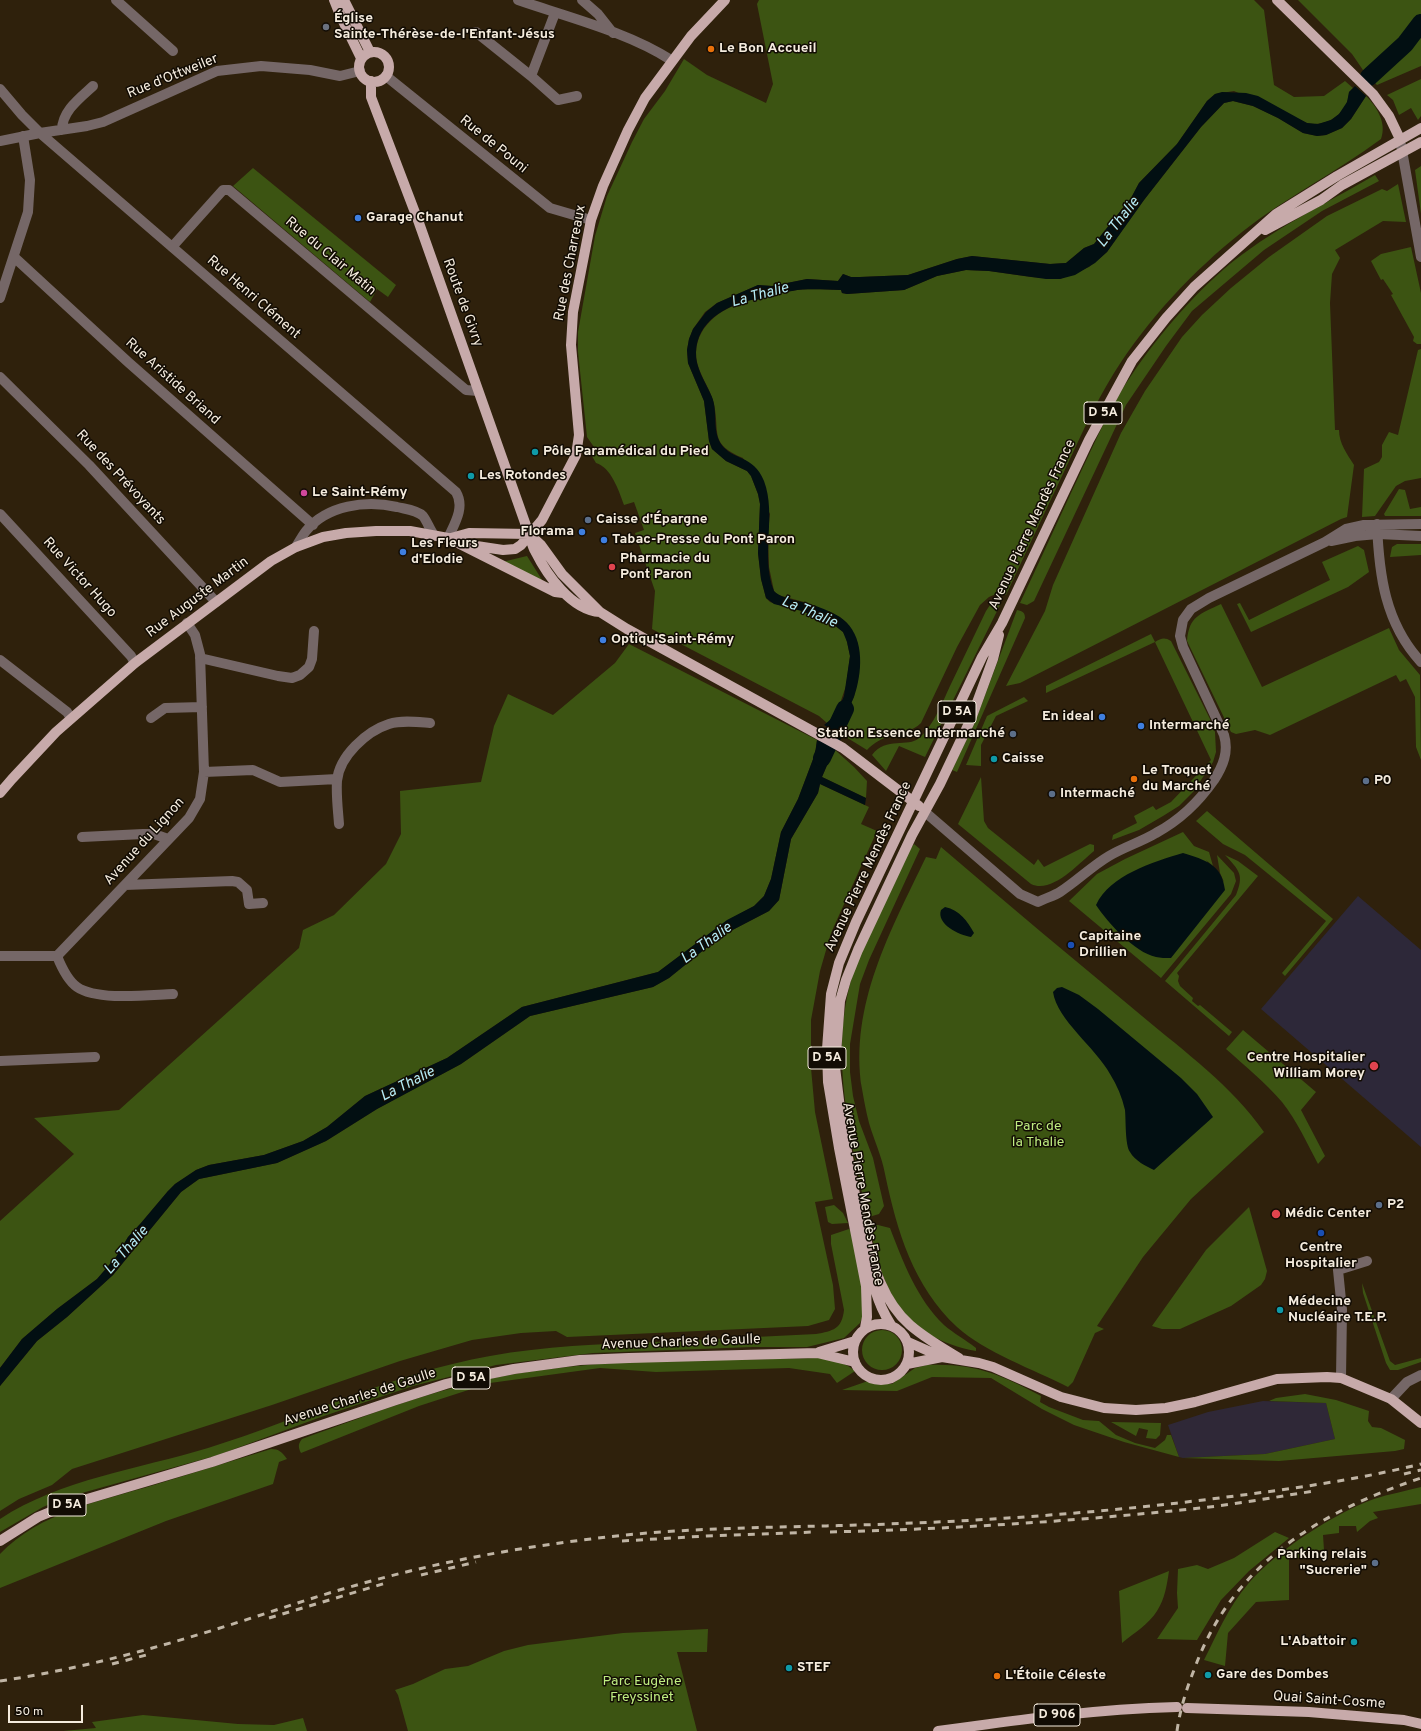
<!DOCTYPE html>
<html>
<head>
<meta charset="utf-8">
<style>
  body { margin:0 }
  #map { position:relative; width:1421px; height:1731px; overflow:hidden; background:#2f210c; font-family:Overpass,sans-serif }
  canvas { display:block }
  .scale { position:absolute; left:8px; top:1705px; width:75px; height:18px; box-sizing:border-box; border:2px solid #f5ecde; border-top:0; padding-left:5px; font-size:12px; line-height:14px; white-space:nowrap; color:#f5ecde; -webkit-text-stroke:3px #120c04; paint-order:stroke }
</style>
</head>
<body>
<div id="map">
<canvas width="1421" height="1731"></canvas>
<div class="scale">50 m</div>
</div>
<script>
const ctx = document.querySelector('canvas').getContext('2d');
ctx.lineJoin = 'round';
function fillPath(path, color) { ctx.fillStyle = color; ctx.fill(path, 'evenodd'); }
function strokePath(path, color, width, dash) { ctx.strokeStyle = color; ctx.lineWidth = width; ctx.lineCap = dash ? 'butt' : 'round'; ctx.setLineDash(dash || []); ctx.stroke(path); }
function write(font, color, halo, rows, align = 'center') {
  ctx.font = font + ' Overpass,sans-serif'; ctx.lineWidth = 3; ctx.setLineDash([]); ctx.textBaseline = 'middle'; ctx.strokeStyle = halo; ctx.fillStyle = color; for (const [text, x, y, turn = 0] of rows) {
    ctx.save(); ctx.translate(x, y); ctx.rotate((+turn || 0) * Math.PI / 180); ctx.textAlign = isNaN(turn) ? turn : align; if (halo) ctx.strokeText(text, 0, 0); ctx.fillText(text, 0, 0); ctx.restore();
  }
}
fillPath(new Path2D(`
  M1263,1401L1326,1403L1335,1439L1265,1454L1183,1458L1179,1457L1168,1425L1208,1412Z`), '#2f2837');
fillPath(new Path2D(`
  M1358,896L1421,950V1147L1261,1009Z`), '#2d2839');
fillPath(new Path2D(`
  M759,0H1254L1264,10L1274,85L1294,97L1324,96L1345,81L1353,88L1349,92C1349,113 1326,128 1307,123L1234,91L1215,94L1207,101L1177,144L1139,183L1131,198L1094,244L1084,248L1066,263L1050,264L972,256L957,259L908,275L860,277H851L843,274L838,281L807,279L772,286L758,285L717,303L705,312L693,329L689,339L687,350L688,363L704,401L709,441L712,449L726,461L747,471L751,476L758,494L760,504L758,553L761,579L766,598L770,602L779,605L802,611L833,624L843,632L846,637L850,656L846,686L836,715L827,723L819,716L652,629L655,591L635,533L644,530L634,502L624,505C619,491 611,467 596,463L589,451L594,447L587,437L578,352V332L595,236L607,196L632,142L644,119L665,91L684,59L707,75L766,103L773,84L757,4Z
  M1298,0H1421V14L1405,36L1391,51L1365,73L1352,54Z
  M1421,29V66L1377,85L1373,81L1403,53Z
  M1421,79V116L1418,120L1411,108L1399,115L1393,100L1387,95Z
  M1366,96C1377,107 1387,123 1381,139C1337,172 1286,197 1242,232C1193,271 1148,319 1114,373C1094,405 1079,440 1063,474C1044,514 1025,554 1006,595L996,594L989,597L980,605L957,647L921,723C912,732 903,731 892,735C883,738 873,743 867,750L841,734L846,716L854,696L858,678V644L847,623L840,617L804,602L778,595L774,591L769,567L768,532L770,514L743,458C709,444 720,433 714,404C710,386 696,372 696,353C697,323 725,306 751,300C754,300 757,300 760,299C771,297 781,292 792,291C808,288 825,290 841,290L842,293L847,294L904,290L937,276L966,270L989,271L1031,277L1060,279L1089,267L1107,252L1144,200L1201,127L1224,103L1233,101L1253,106L1278,118L1303,133L1317,136L1326,135L1342,128L1351,119Z
  M1421,166V214L1415,170Z
  M253,168L396,285L388,297L377,289L370,302L233,186Z
  M1375,175L1379,181L1322,211L1264,250L1192,311L1166,346L1126,405L1034,601L1027,605L1020,603C1042,556 1063,510 1085,463C1096,440 1107,415 1120,393C1148,348 1184,304 1224,269C1270,230 1324,205 1375,175Z
  M1398,184L1406,222L1383,221L1335,250L1340,258L1332,274L1330,303L1335,430H1339C1339,443 1347,454 1354,465L1347,517L1341,519L1020,683L1006,686L1045,611L1053,585L1121,433L1145,391L1182,337L1202,315L1231,288L1269,257L1327,216L1382,189L1387,191Z
  M1411,247L1421,293V344H1417L1413,341L1414,337L1391,295L1393,294L1383,279L1381,280L1371,261L1381,254Z
  M1421,349V478L1405,481L1396,486L1375,516L1362,517L1364,469L1379,462L1382,457V445L1389,432L1398,435L1418,350Z
  M1399,489L1405,490L1410,509L1421,507V516H1385L1384,514Z
  M1397,544H1421V555L1390,557L1392,547Z
  M1358,546L1364,550L1369,572L1348,587L1251,632L1237,604L1240,603L1249,620L1330,580L1322,562Z
  M527,556L544,583L502,562Z
  M994,603H1001L925,757L899,746L886,771L872,755C886,736 908,748 919,738C933,727 943,701 950,686C962,661 974,636 986,611L990,605Z
  M1221,604L1262,687L1389,628L1399,650L1420,675L1421,760L1416,747L1415,697L1406,679L1400,682L1396,675L1270,735L1255,730L1236,734L1231,732L1187,641C1189,616 1200,614 1221,604Z
  M1017,610C1023,611 1025,613 1025,618L957,772L952,770L975,722Z
  M1151,634L1155,642C1161,638 1165,637 1171,641L1210,719L1215,732L1216,752L1213,762L1193,792L1179,806L1163,816L1139,830L1112,840L1113,835L1137,823L1134,816L1153,806L1156,810L1171,802L1211,760L1155,642L1046,693V686Z
  M629,644L817,740L815,754L798,799L781,832L771,879L764,896L754,906L727,921L658,972L522,1007L447,1058L365,1096L327,1127L303,1141L264,1155L209,1165L196,1170L175,1184L168,1191L141,1223L128,1237L116,1257L97,1279L57,1309L22,1339L0,1368V1221L74,1154L34,1118L119,1110L299,948L303,930L334,915L386,864L401,834L400,791L481,782L494,726L508,694L553,715L615,663Z
  M1024,697L1028,701L996,716L981,745V766L966,765L987,716Z
  M834,749L854,767L867,781L866,798L822,777Z
  M981,777L984,821L988,828L1034,865L1038,859L1044,867L1090,844L1094,845V851C1078,864 1052,894 1031,884L958,824Z
  M820,784L869,807L861,824L877,831L831,933L820,971L811,1020V1068L815,1112L833,1199L815,1202L833,1285L835,1309L829,1320L808,1326L567,1337L556,1331L521,1333L472,1340L400,1361L272,1405L72,1469L52,1485L19,1499L0,1511V1386L37,1341L67,1317L113,1275L181,1192L199,1179L277,1163L326,1141L377,1109L461,1064L530,1016L653,987L669,978L721,936L769,911L779,900L791,839L818,793Z
  M1207,811L1333,919L1285,976L1282,973L1326,921L1245,855L1223,844L1196,821Z
  M1183,832L1194,846L1209,852L1213,866L1206,860L1224,882L1220,873L1217,855L1234,873L1236,881L1231,894L1161,978L1069,901L1097,874L1125,859Z
  M914,844L920,849L869,960L860,984L850,1044V1072L853,1096L859,1121L873,1158L884,1206L879,1214L869,1217L866,1210C848,1127 826,1039 859,957C874,920 894,884 911,848Z
  M941,847C1007,904 1075,960 1142,1016C1185,1052 1232,1086 1264,1132L1191,1199L1143,1257L1097,1326L1104,1329L1095,1333L1073,1382L1068,1387C1035,1370 984,1352 957,1327C913,1286 897,1231 885,1174C882,1157 874,1140 869,1123C866,1112 864,1100 862,1089C849,1005 891,930 926,857L936,859Z
  M1225,855L1238,861L1258,876L1177,973L1179,976L1178,981L1180,986L1193,998L1192,1001L1198,1006L1200,1005L1232,1032L1229,1036L1165,981L1236,895C1244,875 1240,871 1225,855Z
  M1243,1030L1316,1092L1301,1110L1325,1156L1318,1164C1307,1143 1297,1121 1282,1102C1265,1082 1245,1066 1226,1049Z
  M834,1205L843,1213L848,1223L832,1224L828,1222L825,1207Z
  M1249,1207L1267,1271L1265,1279L1261,1285L1231,1306L1180,1329H1162L1152,1326L1206,1250Z
  M878,1225L890,1228C903,1262 917,1299 944,1325C953,1333 966,1340 976,1348V1351C905,1338 882,1292 870,1226Z
  M849,1229L852,1232L862,1280L863,1316L860,1323L844,1338L807,1347H753L593,1353L496,1365L413,1386L321,1417L218,1455L64,1498L43,1507L0,1532V1519C61,1479 139,1469 208,1448C302,1419 392,1373 490,1356C545,1346 599,1344 655,1342C708,1339 762,1337 816,1334C833,1331 842,1329 844,1310L831,1244V1235Z
  M1362,1283L1390,1361L1395,1365L1421,1358V1362L1398,1370H1390L1386,1363L1363,1293Z
  M862 1350a20 20 0 1 1 40 0a20 20 0 1 1-40 0Z
  M820,1358C833,1361 845,1362 855,1371L837,1383L830,1374L789,1368L656,1372L600,1368L490,1383L419,1406L301,1453C298,1447 298,1444 302,1439C374,1413 445,1385 521,1373C620,1357 721,1361 820,1358Z
  M927,1365C975,1363 999,1374 1041,1396L1040,1402L1049,1407L1083,1420L1099,1421L1116,1435L1135,1443L1155,1448L1165,1440L1167,1435H1171L1179,1457L1124,1442L1074,1425L1042,1409L991,1378L932,1377L897,1391L842,1390L868,1381L877,1384H892L915,1368Z
  M1305,1394L1336,1400L1369,1411L1368,1421L1372,1427L1381,1428L1405,1440L1404,1449L1395,1451L1279,1461L1183,1458L1265,1454L1335,1439L1326,1403L1269,1401L1276,1398Z
  M1111,1422L1161,1423L1160,1435L1156,1439L1146,1438L1148,1430L1139,1428L1136,1436Z
  M271,1449C279,1449 282,1452 287,1459L279,1462L273,1484L166,1521L0,1588V1554C40,1512 101,1501 154,1485C193,1473 232,1461 271,1449Z
  M1421,1487V1504L1373,1512L1378,1518L1370,1521L1357,1532L1356,1526H1339V1533L1323,1535L1324,1550L1300,1551V1558L1289,1557V1600L1256,1602L1228,1633L1225,1666L1204,1660C1217,1634 1229,1606 1248,1584C1276,1551 1333,1514 1374,1499C1389,1494 1406,1491 1421,1487Z
  M1275,1532L1289,1538L1249,1571L1221,1600L1197,1640L1157,1639L1178,1608L1177,1593L1178,1569L1197,1565L1208,1569L1234,1558Z
  M1169,1571C1167,1584 1165,1599 1157,1611C1149,1624 1134,1633 1122,1643L1119,1591Z
  M708,1629L707,1652H677L697,1731H408L398,1695L395,1690L413,1684L445,1669L468,1666L504,1651L528,1645L623,1633Z
  M143,1715L238,1724L274,1725L303,1718L307,1731H63L96,1728L92,1722Z`), '#3c5412');
fillPath(new Path2D(`
  M1355,86L1366,96L1351,119L1342,128L1326,135L1317,136L1303,133L1278,118L1253,106L1233,101L1224,103L1201,127L1144,200L1107,252L1095,263L1075,275L1060,279H1046L989,271L966,270L937,276L904,290L847,294L842,293L841,290C825,290 808,288 792,291C781,292 771,296 760,299C757,300 754,299 751,300C725,306 697,322 696,352C695,368 706,383 712,397C718,412 712,430 721,444C733,461 753,454 764,481C777,516 760,555 774,591C781,599 805,602 816,606C826,610 838,614 846,622C865,640 862,674 854,697C851,704 848,710 845,717C844,723 843,729 841,734L824,725L836,715L844,696L850,656L847,642L843,632L833,624L802,611L774,604L766,598L761,579L758,553L760,504L758,494L751,476L747,471L726,461L712,449L709,441L704,401L688,363L687,350L689,339L693,329L706,312L717,303L758,285L772,286L807,279L838,281L843,274L851,277H860L908,275L957,259L972,256L1050,264L1066,263L1084,248L1094,244L1131,198L1139,183L1177,144L1207,101L1215,94L1222,92L1246,93L1258,96L1307,123L1318,124L1331,120L1339,114L1347,102L1349,92Z
  M817,740L834,749L822,777L866,798L865,805L820,784L818,793L791,839L779,900L769,911L721,936L669,978L653,987L530,1016L461,1064L377,1109L326,1141L277,1163L199,1179L181,1192L113,1275L67,1317L37,1341L0,1386V1368L22,1339L57,1309L97,1279L116,1257L128,1237L141,1223L168,1191L175,1184L196,1170L209,1165L264,1155L303,1141L327,1127L365,1096L447,1058L522,1007L658,972L727,920L754,906L764,896L771,879L781,832L798,799L815,754Z
  M1183,853C1205,860 1222,864 1225,890L1171,958C1166,958 1160,958 1156,957C1134,952 1108,923 1096,905C1110,875 1153,862 1183,853Z
  M945,907C960,910 967,921 974,933L971,937C959,935 936,924 941,910Z
  M1062,987L1079,995L1098,1009L1181,1078L1197,1094L1213,1117L1154,1170C1146,1166 1135,1161 1130,1152C1125,1145 1126,1121 1125,1110C1122,1097 1117,1085 1110,1074C1096,1048 1057,1020 1053,992L1057,988Z`), '#020f12');
strokePath(new Path2D(`
  M1369,77L1405,44L1421,23
  M822,758L845,709`), '#020f12', 18);
strokePath(new Path2D(`
  M116,0L173,51
  M518,0C567,17 628,32 671,60
  M582,0L598,14L613,33
  M476,32L531,76L558,100L577,96
  M386,76L550,208L591,220
  M531,76L555,13
  M0,89L22,115L40,133L456,492C465,507 455,523 448,538
  M62,130C62,111 80,98 93,86
  M0,141L40,133L87,126L103,122L217,71L261,66L310,70L340,76L360,71
  M1401,145L1421,257
  M172,247L223,190H229L466,390L478,391
  M14,257L128,362L313,525
  M0,298L28,212L30,180L23,136
  M0,377L89,465L216,602
  M0,514L131,656L135,663
  M1377,524C1379,575 1385,623 1421,662
  M1331,541L1355,536L1378,534L1421,536
  M296,547C299,542 302,536 306,531C327,505 366,500 397,507C405,509 417,510 423,516C427,521 430,530 434,535
  M200,658L278,676L292,678L300,675L309,667L312,659L314,631
  M0,660L67,712L71,718
  M151,718L165,708L202,707
  M204,772L253,770L280,782L337,779
  M925,812L1020,894L1038,902C1045,898 1054,896 1060,892C1077,881 1092,866 1109,856C1124,847 1141,842 1156,833C1180,820 1198,803 1214,780C1223,766 1229,752 1224,735L1183,647L1180,636L1183,620L1191,609L1209,598L1325,542L1346,529L1364,525L1421,524
  M339,824C338,810 336,795 337,781C339,756 367,731 389,724C402,720 417,722 430,723
  M82,837L143,834H154L168,839
  M125,885L232,881L238,882L247,890L249,904L263,903
  M0,956H57L189,818L200,799L204,772L200,654L195,635L187,623
  M57,956C61,966 67,980 77,987C97,1001 148,995 173,994
  M0,1061L95,1057
  M1341,1378L1342,1310L1338,1270L1367,1261
  M1391,1399L1407,1382L1421,1375`), '#756767', 10);
strokePath(new Path2D(`
  M334,0L340,15L361,58
  M344,0L370,52
  M1277,0L1373,94L1389,116L1400,139
  M359 67a15 15 0 1 1 30 0a15 15 0 1 1-30 0Z
  M371,81V97L419,223L529,534C531,539 532,546 535,551C547,575 571,610 600,612
  M1265,230L1321,200L1342,185L1421,142
  M451,538L469,533L529,534L541,545L562,574L600,612L627,629L843,748L919,806
  M470,545L503,550L515,549L521,545L542,520L576,455L579,435L571,345L573,312L591,220L603,186L628,130L645,98L691,36L725,0
  M0,793L12,779L56,732L135,663L271,561L296,547L323,537L346,533L376,531H410L448,538L555,592L563,593
  M858,1210C870,1250 877,1296 910,1325C925,1338 942,1348 959,1358
  M859,1216L842,1125L835,1067L840,1001L846,980L858,950L912,835L940,784L971,719L993,659L999,635
  M866,1249C871,1276 876,1302 891,1325
  M853 1352a28 28 0 1 1 56 0a28 28 0 1 1-56 0Z
  M865,1328L867,1317L866,1286L839,1148L828,1082L827,1049L831,994L839,963L856,922L982,657L1002,623L1089,440L1132,361L1166,318L1194,287L1276,214L1337,176L1421,128
  M908,1342L942,1357L979,1363L993,1367L1061,1397L1104,1408L1136,1410L1166,1408L1195,1402L1277,1379L1327,1377L1341,1378L1391,1399L1421,1423
  M819,1352L855,1341
  M907,1364L942,1357
  M0,1541L38,1517L67,1505L212,1462L396,1400L446,1384L479,1376L514,1369L580,1360L629,1358L817,1353L855,1362
  M1187,1708L1309,1712L1404,1720L1421,1724
  M938,1731C1017,1720 1096,1709 1177,1707`), '#c7aaaa', 10);
strokePath(new Path2D(`
  M1404,1474L1421,1470
  M830,1532C947,1529 1064,1522 1181,1510C1226,1506 1270,1498 1314,1491
  M622,1541L706,1536L814,1532
  M421,1575L476,1562
  M269,1618L386,1583
  M112,1664L150,1654
  M0,1681C81,1669 161,1647 239,1622C274,1611 308,1599 343,1589C424,1565 507,1549 591,1539C690,1526 789,1528 888,1524C1004,1520 1120,1511 1235,1496C1298,1488 1360,1479 1421,1464
  M1177,1731C1180,1710 1186,1690 1194,1670C1232,1564 1319,1512 1421,1478`), '#c0b5a5', 3, [7, 7]);
for (const [x, y, r, color] of [
  [326,27,4,"#6b7280"],
  [711,49,4,"#e8710a"],
  [358,218,4,"#3f7fe0"],
  [535,452,4,"#0f9aa8"],
  [471,476,4,"#0f9aa8"],
  [304,493,4,"#d1479c"],
  [588,520,4,"#5c6f8a"],
  [582,532,4,"#3f7fe0"],
  [604,540,4,"#3f7fe0"],
  [403,552,4,"#3f7fe0"],
  [612,567,4,"#e0444e"],
  [603,640,4,"#3f7fe0"],
  [1102,717,4,"#3f7fe0"],
  [1141,726,4,"#3f7fe0"],
  [1013,734,4,"#5c6f8a"],
  [994,759,4,"#0f9aa8"],
  [1134,779,4,"#e8710a"],
  [1366,781,4,"#5c6f8a"],
  [1052,794,4,"#5c6f8a"],
  [1071,945,4,"#1a4fb4"],
  [1374,1066,5,"#e0444e"],
  [1379,1205,4,"#5c6f8a"],
  [1276,1214,5,"#e0444e"],
  [1321,1233,4,"#1a4fb4"],
  [1280,1310,4,"#0f9aa8"],
  [1375,1563,4,"#5c6f8a"],
  [1354,1642,4,"#0f9aa8"],
  [789,1668,4,"#0f9aa8"],
  [1208,1675,4,"#0f9aa8"],
  [997,1676,4,"#e8710a"]
]) { const dot = new Path2D(); dot.arc(x, y, r, 0, 2 * Math.PI); ctx.fillStyle = color; ctx.fill(dot); strokePath(dot, '#120c04', 1.5); }
for (const [x, y, w] of [
  [1103,413,38],
  [957,712,38],
  [827,1058,38],
  [471,1378,38],
  [67,1505,38],
  [1057,1715,46]
]) { const box = new Path2D(); box.roundRect(x - w / 2, y - 11, w, 22, 3); ctx.fillStyle = '#120c04'; ctx.fill(box); strokePath(box, '#f5ecde', 1); }
write('bold 13px', '#f5ecde', null, [
  ["D 5A",1103,413],
  ["D 5A",957,712],
  ["D 5A",827,1058],
  ["D 5A",471,1378],
  ["D 5A",67,1505],
  ["D 906",1057,1715]
]);
write('bold 14px', '#f5ecde', '#120c04', [
  ["Église",334,19],
  ["Sainte-Thérèse-de-l'Enfant-Jésus",334,35],
  ["Le Bon Accueil",719,49],
  ["Garage Chanut",366,218],
  ["Pôle Paramédical du Pied",543,452],
  ["Les Rotondes",479,476],
  ["Le Saint-Rémy",312,493],
  ["Caisse d'Épargne",596,520],
  ["Florama",574,532,"right"],
  ["Tabac-Presse du Pont Paron",612,540],
  ["Les Fleurs",411,544],
  ["d'Elodie",411,560],
  ["Pharmacie du",620,559],
  ["Pont Paron",620,575],
  ["Optiqu'Saint-Rémy",611,640],
  ["En ideal",1094,717,"right"],
  ["Intermarché",1149,726],
  ["Station Essence Intermarché",1005,734,"right"],
  ["Caisse",1002,759],
  ["Le Troquet",1142,771],
  ["du Marché",1142,787],
  ["P0",1374,781],
  ["Intermaché",1060,794],
  ["Capitaine",1079,937],
  ["Drillien",1079,953],
  ["Centre Hospitalier",1365,1058,"right"],
  ["William Morey",1365,1074,"right"],
  ["P2",1387,1205],
  ["Médic Center",1285,1214],
  ["Centre",1321,1248,"center"],
  ["Hospitalier",1321,1264,"center"],
  ["Médecine",1288,1302],
  ["Nucléaire T.E.P.",1288,1318],
  ["Parking relais",1367,1555,"right"],
  ["\"Sucrerie\"",1367,1571,"right"],
  ["L'Abattoir",1346,1642,"right"],
  ["STEF",797,1668],
  ["Gare des Dombes",1216,1675],
  ["L'Étoile Céleste",1005,1676]
], 'left');
write('14px', '#f5ecde', '#120c04', [
  ["Rue d'Ottweiler",173,77,-22],
  ["Rue de Pouni",493,145,39],
  ["Rue du Clair Matin",330,257,40],
  ["Rue des Charreaux",571,263,-79],
  ["Rue Henri Clément",253,298,41],
  ["Route de Givry",462,303,70],
  ["Rue Aristide Briand",172,382,42],
  ["Rue des Prévoyants",120,478,47],
  ["Avenue Pierre Mendès France",1033,525,-65],
  ["Rue Victor Hugo",79,578,48],
  ["Rue Auguste Martin",198,598,-37],
  ["Avenue du Lignon",145,842,-48],
  ["Avenue Pierre Mendès France",869,867,-65],
  ["Avenue Pierre Mendès France",862,1194,80],
  ["Avenue Charles de Gaulle",681,1343,-2],
  ["Avenue Charles de Gaulle",360,1398,-18],
  ["Quai Saint-Cosme",1329,1701,4]
]);
write('14px', '#bfed81', '#120c04', [
  ["Parc de",1038,1127],
  ["la Thalie",1038,1143],
  ["Parc Eugène",642,1682],
  ["Freyssinet",642,1698]
]);
write('italic 15px', '#b4ebf5', '#120c04', [
  ["La Thalie",1119,223,-52],
  ["La Thalie",760,296,-15],
  ["La Thalie",809,613,23],
  ["La Thalie",707,944,-36],
  ["La Thalie",408,1085,-27],
  ["La Thalie",127,1251,-49]
]);
</script>
</body>
</html>
